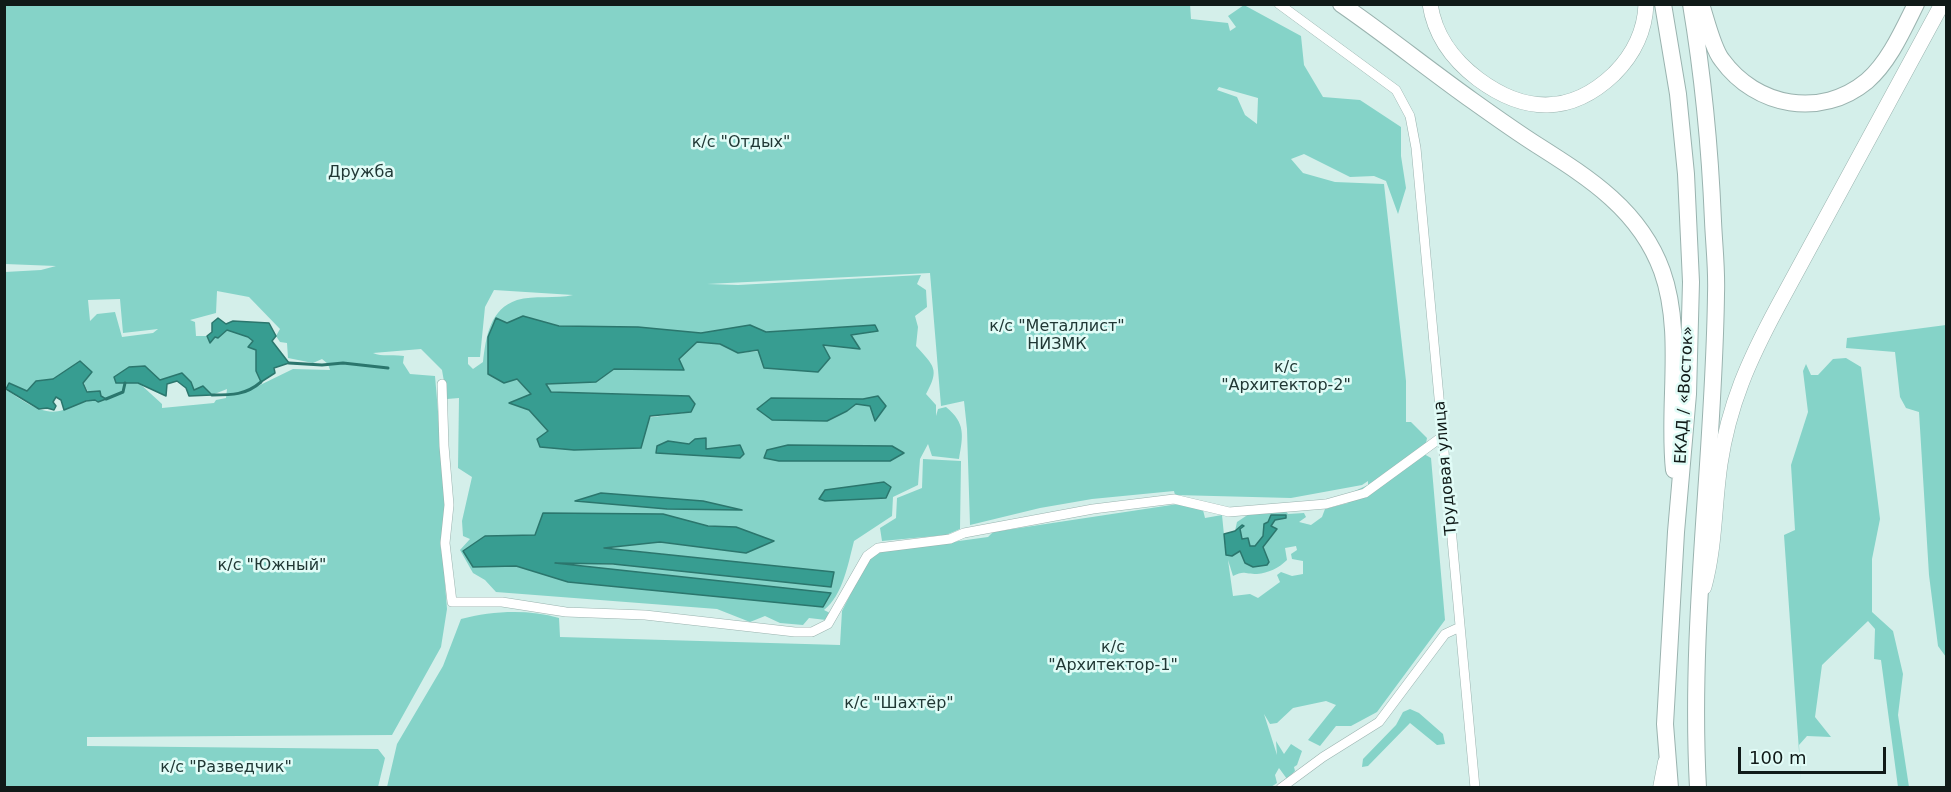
<!DOCTYPE html>
<html>
<head>
<meta charset="utf-8">
<style>
  body { margin:0 }
  #map { position:relative; width:1951px; height:792px; overflow:hidden; background:#d4efea; font-family:"DejaVu Sans",sans-serif }
  canvas { display:block }
  .frame { position:absolute; inset:0; border:6px solid #101a18; pointer-events:none }
  .scale { position:absolute; left:1738px; top:747px; width:148px; height:27px; box-sizing:border-box; border:3px solid #101a18; border-top:0; padding-left:8px; font-size:18px; line-height:21px; white-space:nowrap; color:#101a18; -webkit-text-stroke:4px #e1fcf7; paint-order:stroke }
</style>
</head>
<body>
<div id="map">
<canvas width="1951" height="792"></canvas>
<div class="frame"></div>
<div class="scale">100 m</div>
</div>
<script>
const ctx = document.querySelector('canvas').getContext('2d');
ctx.lineJoin = 'round';
function fillPath(path, color) { ctx.fillStyle = color; ctx.fill(path, 'evenodd'); }
function strokePath(path, color, width, dash) { ctx.strokeStyle = color; ctx.lineWidth = width; ctx.lineCap = dash ? 'butt' : 'round'; ctx.setLineDash(dash || []); ctx.stroke(path); }
function write(font, color, halo, rows, align = 'center') {
  ctx.font = font + ' "DejaVu Sans",sans-serif'; ctx.lineWidth = 5; ctx.setLineDash([]); ctx.textBaseline = 'middle'; ctx.strokeStyle = halo; ctx.fillStyle = color; for (const [text, x, y, turn = 0] of rows) {
    ctx.save(); ctx.translate(x, y); ctx.rotate((+turn || 0) * Math.PI / 180); ctx.textAlign = isNaN(turn) ? turn : align; if (halo) ctx.strokeText(text, 0, 0); ctx.fillText(text, 0, 0); ctx.restore();
  }
}
fillPath(new Path2D(`
  M1190,4L1191,19L1228,23L1230,31L1236,27L1228,16L1244,5L1301,36L1304,65L1323,97L1360,100L1401,127V156L1406,188L1398,214L1386,181L1374,176L1350,177L1304,154L1291,159L1303,173L1335,182L1384,184L1406,381V422H1411L1427,438L1424,454L1431,458L1445,620L1377,712L1351,726H1336L1320,746L1308,740L1336,705L1326,701L1293,708L1277,723L1270,724L1264,714L1277,755L1276,741L1284,754L1291,744L1302,751L1297,765L1294,767L1295,771L1287,779L1279,768L1275,775L1277,783L1271,787H387L397,744L443,666L461,619C492,611 528,609 559,618L560,637L840,645L842,611L868,559L879,552L988,537L993,532L1178,504L1203,510L1205,518L1222,515L1226,555L1240,551L1245,563L1253,567L1267,565L1269,562L1263,547L1277,530L1270,527L1275,520L1285,518L1286,515L1264,524L1263,536L1255,546H1250L1242,540L1240,529L1242,525L1235,531L1237,522L1249,514L1285,510L1288,514L1304,513L1306,517L1299,522L1311,525L1322,517L1325,509L1348,503V494L1368,485V481L1362,485L1291,498L1175,495L1174,491L1092,499L1040,508L970,525L967,429L964,401L941,406L930,273L707,284L738,285L921,275L917,284L926,290L927,307L915,316L918,327L916,346C934,366 940,369 926,394L936,405V416L938,409L946,407C966,423 963,436 959,459L932,456L928,444L920,459L918,485L893,497L892,516L854,541C848,564 843,595 824,610L830,613L826,620L809,618L803,625L780,623L765,616L750,622L717,609L496,592L485,580L473,573L460,550L470,539L463,536L462,521L472,477L458,468L459,398L447,399L442,370L421,349L373,353C382,357 393,354 404,356L403,363L410,374L435,376L446,506L440,544L443,559L447,609L441,647L392,735L87,737V746L378,749L385,758L378,787H5V272L41,270L56,266L5,264L4,5ZM1219,87L1258,98L1257,124L1245,115L1237,97L1217,90ZM494,290L573,295C556,299 534,295 517,300C490,309 486,336 483,362L473,369L468,364V357H480L485,307ZM217,291L249,297L280,329L276,336L280,342L287,343L288,358L313,363L322,359L328,364L330,370L293,369L256,387L261,382L256,371V350L253,341L248,337L227,330L218,338L215,337L210,343L207,336H196L195,322L190,320L216,313ZM120,299L123,333L158,329L153,333L122,337L115,312L97,314L90,321L88,300ZM523,316L559,326L638,327L701,333L750,325L766,332L875,325L878,331L850,335L859,348L823,345L738,353L720,344L697,342L679,359L684,370L614,369L596,382L545,384L551,392L689,396L695,403L691,412L548,431L529,410L510,403L531,394L516,379L496,319L507,323ZM80,361C82,377 83,388 95,400C83,401 74,407 63,410C42,417 23,400 6,390L10,383L27,391L36,381L53,379ZM182,373L191,382L194,391L201,387L212,395L227,389L226,398L216,400L214,403L162,408V404L138,382L116,383L160,381ZM878,396L870,406L856,404L757,409L771,398L863,399ZM706,438V449L740,445L744,454L740,458L656,453L668,441L689,444ZM788,445L892,446L904,453ZM663,514L708,526L736,527L746,553L660,542L600,547L834,573L544,562L629,588L568,582L516,566L485,536L535,535ZM1296,546L1297,550L1291,554L1292,559L1303,561V574L1292,576L1281,572L1277,575L1280,582L1258,598L1250,594L1233,596L1228,560L1233,576C1244,570 1245,574 1257,574C1268,573 1279,568 1287,560L1285,548Z
  M1946,325V657L1938,646L1929,575L1919,412L1906,408L1900,397L1895,352L1846,348L1847,338Z
  M1846,358L1861,367L1880,519L1872,559V612L1893,631L1903,674L1898,715L1909,787H1898L1881,660L1874,659L1875,629L1868,621L1822,665L1815,717L1831,737L1807,736L1799,745L1801,780L1784,535L1795,530L1791,465L1808,412L1803,371L1806,364L1811,375H1818L1833,359Z
  M923,459L961,461L960,529L946,535L882,541L880,528L896,518L897,498L922,488Z
  M1410,709L1419,713L1443,734L1445,744L1437,745L1410,723L1368,766L1362,767L1363,759L1396,725L1403,712Z`), '#85d3c8');
const water = new Path2D(`
  M523,316L559,326L638,327L701,333L750,325L766,332L875,325L878,331L851,335L860,349L823,345L830,358L818,372L764,368L758,350L738,353L720,344L697,342L679,359L684,370L614,369L596,382L546,384L551,392L689,396L695,404L691,412L650,416L641,448L574,450L540,447L537,439L548,431L529,410L509,403L531,394L517,379L504,383L488,374V337L496,318L507,323Z
  M218,318L226,324L233,321L269,323L276,336L272,341L289,363L274,368L275,373L261,382L256,371V350L248,347L253,341L248,337L227,330L218,338L215,337L210,343L207,336L212,332V323Z
  M80,361L92,372L83,383L87,392L100,391L101,396L106,399L98,402L95,400L86,401L64,410L61,400L56,397L53,402L56,406L54,410L47,408L39,409L6,389L9,383L27,391L36,381L53,379Z
  M145,366L160,380L182,373L191,382L194,390L203,386L212,395L189,396L186,388L177,381L167,384L166,396L138,383H116L114,377L129,367Z
  M878,396L886,406L875,421L870,406L856,404L847,411L827,421L772,420L757,409L771,398L863,399Z
  M706,438V449L740,445L744,454L740,458L656,453L657,446L668,441L689,444L695,439Z
  M788,445L892,446L904,453L890,461H779L764,458L767,450Z
  M884,482L891,487L886,498L825,501L819,499L825,490Z
  M601,493L703,501L742,510L667,509L575,501Z
  M543,513L663,514L708,526L736,527L774,541L746,553L660,542L604,548L834,572L831,587L613,564L555,563L831,593L823,607L568,582L516,566L473,567L463,551L485,536L535,535Z
  M1271,515H1286V518L1275,520L1271,526L1277,529L1263,547L1269,562L1267,565L1253,567L1245,563L1240,551L1232,556L1226,555L1224,534L1235,531L1242,525L1244,526L1240,529L1242,539L1248,538L1250,546H1255L1263,536L1264,524L1268,522Z`);
fillPath(water, '#379d91');
strokePath(water, '#2b766d', 1.5);
strokePath(new Path2D(`
  M289,363L322,365L343,363L388,368
  M212,395C232,395 246,395 261,382
  M106,399L123,392L125,383`), '#2b766d', 3);
const street = new Path2D(`
  M1279,4L1396,90L1410,116L1416,148L1475,788
  M442,384L444,446L449,505L445,543L452,602H502L566,612L645,615L795,632H812L828,624L867,556L878,548L950,539L964,533L1093,509L1174,499L1229,512L1326,504L1365,493L1443,436
  M1281,788L1323,757L1379,722L1445,634L1460,627`);
const secondary = new Path2D(`
  M1660,788L1665,762`);
const primary = new Path2D(`
  M1430,4C1435,37 1453,60 1478,79C1525,114 1571,115 1614,74C1633,55 1645,31 1646,4
  M1704,587C1715,547 1714,505 1720,464C1729,404 1749,360 1778,306L1942,4`);
const highway = new Path2D(`
  M1341,4C1386,35 1428,69 1473,101C1494,116 1515,131 1537,145C1589,178 1640,210 1662,271C1684,332 1667,406 1674,470
  M1663,4L1678,94L1686,174L1691,282L1688,394L1676,532L1665,724L1670,788
  M1691,4C1703,76 1710,148 1713,221C1714,245 1717,269 1716,294C1714,459 1689,622 1698,788
  M1701,4C1706,19 1713,49 1722,60C1756,107 1821,119 1867,81C1889,62 1903,30 1916,4`);
strokePath(street, '#9ab3af', 10);
strokePath(secondary, '#9ab3af', 15);
strokePath(primary, '#9ab3af', 16);
strokePath(highway, '#9ab3af', 18);
strokePath(street, '#fff', 9);
strokePath(secondary, '#fff', 14);
strokePath(primary, '#fff', 15);
strokePath(highway, '#fff', 16);
write('16px', '#213835', '#e1fcf7', [
  ["к/с \"Отдых\"",741,143],
  ["Дружба",361,173],
  ["к/с \"Металлист\"",1057,327],
  ["НИЗМК",1057,345],
  ["к/с",1286,368],
  ["\"Архитектор-2\"",1286,386],
  ["к/с \"Южный\"",272,566],
  ["к/с",1113,648],
  ["\"Архитектор-1\"",1113,666],
  ["к/с \"Шахтёр\"",899,704],
  ["к/с \"Разведчик\"",226,768]
]);
write('16px', '#101a18', '#e1fcf7', [
  ["ЕКАД / «Восток»",1685,395,-87],
  ["Трудовая улица",1446,468,-95]
]);
</script>
</body>
</html>
